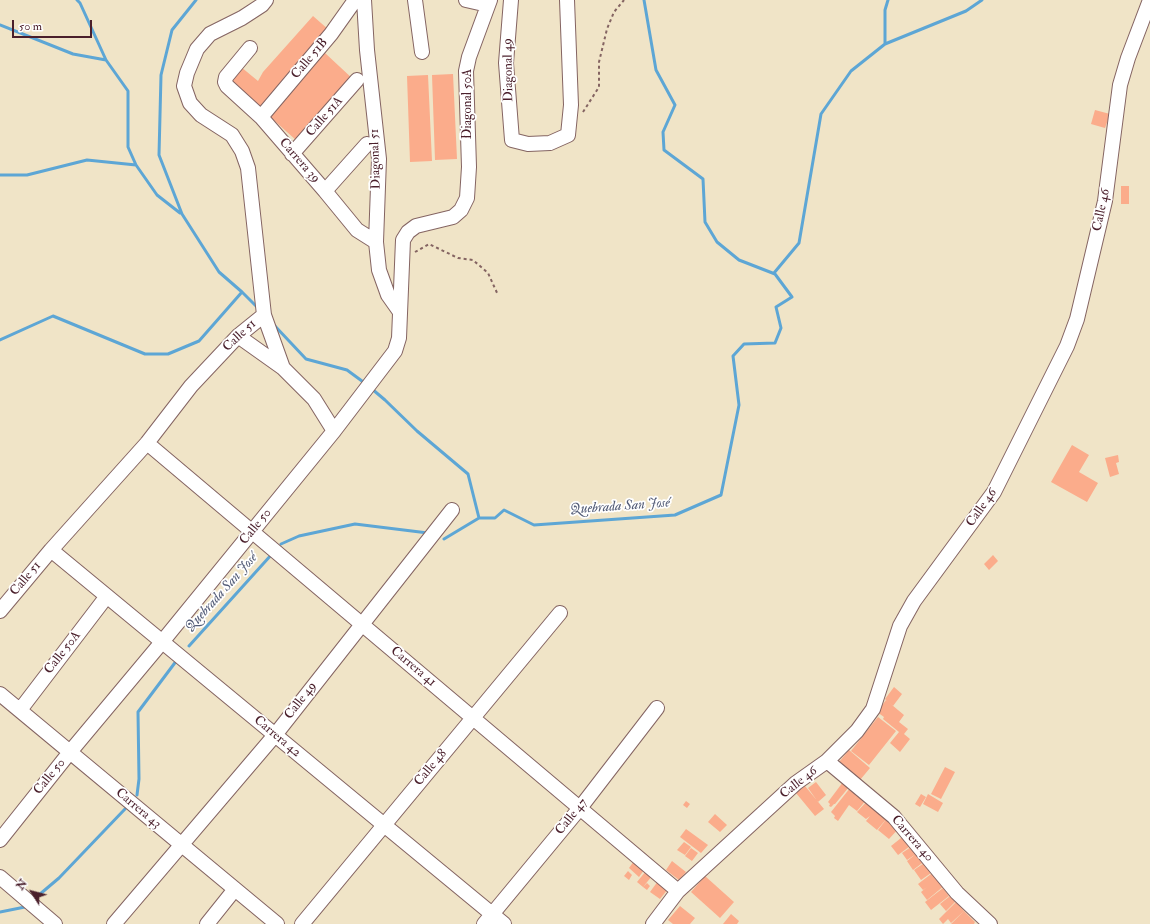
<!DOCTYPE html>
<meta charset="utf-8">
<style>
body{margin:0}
#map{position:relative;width:1150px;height:924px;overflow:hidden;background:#f0e4c7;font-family:"IM FELL Double Pica",serif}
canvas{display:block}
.north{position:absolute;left:12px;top:872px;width:40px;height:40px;-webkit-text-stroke:3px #fff;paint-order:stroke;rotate:306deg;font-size:11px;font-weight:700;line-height:16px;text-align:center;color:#4a1f2b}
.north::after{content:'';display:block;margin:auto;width:14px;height:18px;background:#4a1f2b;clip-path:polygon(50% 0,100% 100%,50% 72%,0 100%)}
.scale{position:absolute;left:12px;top:20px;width:80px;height:18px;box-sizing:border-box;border:2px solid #4a1f2b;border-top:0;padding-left:5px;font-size:12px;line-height:14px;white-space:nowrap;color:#4a1f2b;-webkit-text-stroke:3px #fff;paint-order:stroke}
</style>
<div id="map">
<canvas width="1150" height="924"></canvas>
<div class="north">N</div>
<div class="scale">50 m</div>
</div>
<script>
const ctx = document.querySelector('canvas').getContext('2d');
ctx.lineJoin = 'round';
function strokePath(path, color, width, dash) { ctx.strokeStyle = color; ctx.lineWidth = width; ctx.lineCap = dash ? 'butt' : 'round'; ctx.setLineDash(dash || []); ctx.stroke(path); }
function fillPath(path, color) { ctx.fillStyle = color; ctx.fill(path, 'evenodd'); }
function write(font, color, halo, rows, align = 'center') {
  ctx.font = font + ' "IM FELL Double Pica",serif'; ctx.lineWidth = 3.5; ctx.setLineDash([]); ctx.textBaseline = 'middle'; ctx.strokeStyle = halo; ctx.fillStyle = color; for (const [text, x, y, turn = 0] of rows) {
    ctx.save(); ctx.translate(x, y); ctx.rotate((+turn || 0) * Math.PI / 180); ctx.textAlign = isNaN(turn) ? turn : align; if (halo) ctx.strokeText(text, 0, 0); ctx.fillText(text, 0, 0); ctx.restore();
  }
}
const stream = new Path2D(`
 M77,0L80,3L106,60L128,91V147L136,165L157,195L180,213
 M196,0L172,30L161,75L159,155L182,214L219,272L242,292L258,308
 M0,25L73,54L106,60
 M885,44V10L888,0
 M0,175H27L87,160L136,165
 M774,273L799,243L821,114L851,71L885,44L966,11L982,0
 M274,325L306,359L347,370L366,384
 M0,340L53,316L145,354H168L199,341L242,292
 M372,389L385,400L417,431L468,474L479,518
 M444,539L479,518H495L504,510L534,525L675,515L721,495L739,405L733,356L744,344L775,343L781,328L776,307L792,297L775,274L739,260L717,242L705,222L703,179L664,150L663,132L675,105L656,70L644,0
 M281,544L299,536L355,524L428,533
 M189,646L272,554
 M137,795L139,779L138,712L177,660
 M33,900L59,878L125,809
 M0,912L25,907L27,905`);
const building = new Path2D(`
 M313,16L329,30L261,108L229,80L241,67L258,81L263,72Z
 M325,53L354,80L297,141L268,115Z
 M453,74L457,159L435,160L432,75Z
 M428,75L432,161L410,162L407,76Z
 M1095,110L1110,114L1105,128L1091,124Z
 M1121,186H1129V204H1121Z
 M1072,445L1089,455L1079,472L1098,483L1087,502L1051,482Z
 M1118,455L1119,462L1116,463L1119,474L1110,477L1105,458Z
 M993,555L998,561L989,570L984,564Z
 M894,687L902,694L893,706L885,699Z
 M886,700L904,715L899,722L908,729L904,734L910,739L900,752L890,743L899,732L883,719L884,717L877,712Z
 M878,717L896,731L869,765L851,751Z
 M849,750L870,768L860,780L839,762Z
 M945,767L955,772L941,799L931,794Z
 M816,782L826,795L818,802L808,788Z
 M843,782L849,787L835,804H834L831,807L829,806L830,804L828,802Z
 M805,786L824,809L815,816L796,793Z
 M850,788L858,794L852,802L859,793L867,799L857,811L849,805L838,821L834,818L835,816L831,812Z
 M921,794L926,797L920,807L915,804Z
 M928,794L943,803L938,812L923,804Z
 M686,801L690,804L687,808L683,805Z
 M867,801L888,817L877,830L866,821L870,816L866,819L857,812Z
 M715,814L727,825L720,832L708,822Z
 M888,817L900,827L889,839L878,830Z
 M686,829L708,845L701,853L680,837Z
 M906,834L913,844L898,855L891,846Z
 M684,842L691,847L685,855L677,850Z
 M914,845L925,861L913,870L907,861L916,854L907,860L902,853Z
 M691,848L698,853L692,861L685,856Z
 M634,861L644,870L639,877L629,868Z
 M672,861L686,872L679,880L666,870Z
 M924,863L931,873L921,880L914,870Z
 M628,871L632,875L629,880L624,876Z
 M646,871L652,876L643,887L637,882Z
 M935,871L944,886L927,900L921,892L927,887L923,890L918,884Z
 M705,876L734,902L720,918L691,892Z
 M658,881L668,889L660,899L650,892Z
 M647,883L650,886L647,890L643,887Z
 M943,888L949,896L931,910L925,902Z
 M950,896L955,902L946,911L940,904Z
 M956,902L964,911L951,923L948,919L943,924L939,919Z
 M680,906L695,918L690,924H673L668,920Z
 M964,911L975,922L974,924H951Z
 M731,914L739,921L737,924H723Z`);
const path = new Path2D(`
 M583,112L599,87V62L607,29L614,12L624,0
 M415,252L429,244L458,258L473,260L488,273L498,295`);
const minor = new Path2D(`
 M266,0L262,5L242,18L210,34L197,49L187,73L184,86L190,103L201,115L232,135L242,151L248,168L264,315L283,368
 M364,0L367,50L379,159L376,242L379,270L388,295L400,312
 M415,0L422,52
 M466,0L488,5
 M511,0L506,63L512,140L528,144L550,143L568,135L571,105L567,0
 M250,48L226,77L225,82L227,86L261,117L325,191L357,230L376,242
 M261,117L331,34L353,3L358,0
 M292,154L357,80
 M325,191L367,144
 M238,336L283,368L314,399L334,431
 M147,443L678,891
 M51,550L504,924
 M0,611L51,550L147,443L191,386L238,336L264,315
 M0,694L277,924
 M20,710L107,596
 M827,761L894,817L957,893L990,924
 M0,840L70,752L162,642L334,431L395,351L399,338L403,240L408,232L416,226L453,217L461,210L467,198L469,167L466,71L469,57L490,0
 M0,877L55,924
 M114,924L275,735L452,510
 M207,924L235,889
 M302,924L560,613
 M484,924L580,808L657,708
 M653,924L678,891L796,783L827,761L857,731L873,709L900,626L914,601L994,492L1067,346L1077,319L1105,201L1120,85L1128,58L1150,0`);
const streetNames = [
 ["Calle 51B",310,59,-50],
 ["Diagonal 49",509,70,-91],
 ["Diagonal 50A",468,104,-90],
 ["Calle 51A",325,117,-49],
 ["Diagonal 51",376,159,-92],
 ["Carrera 39",299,161,49],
 ["Calle 46",1102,210,-78],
 ["Calle 51",240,336,-43],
 ["Calle 46",982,508,-55],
 ["Calle 50",256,527,-51],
 ["Calle 51",26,579,-50],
 ["Calle 50A",63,653,-52],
 ["Carrera 41",413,667,40],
 ["Calle 49",301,701,-52],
 ["Carrera 42",277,737,40],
 ["Calle 48",431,768,-50],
 ["Calle 50",50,777,-51],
 ["Calle 46",799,783,-38],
 ["Carrera 43",138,809,40],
 ["Calle 47",572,817,-51],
 ["Carrera 40",912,839,49]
];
const waterNames = [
 ["Quebrada San José",620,507,-4],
 ["Quebrada San José",222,593,-48]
];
strokePath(stream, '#5da6d5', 3);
fillPath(building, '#fbac8b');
strokePath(minor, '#846462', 16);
strokePath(path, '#846462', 2, [3, 3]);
strokePath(minor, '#fff', 14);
write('13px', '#4a1f2b', '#fff', streetNames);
write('italic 14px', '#535c77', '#fff', waterNames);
</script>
